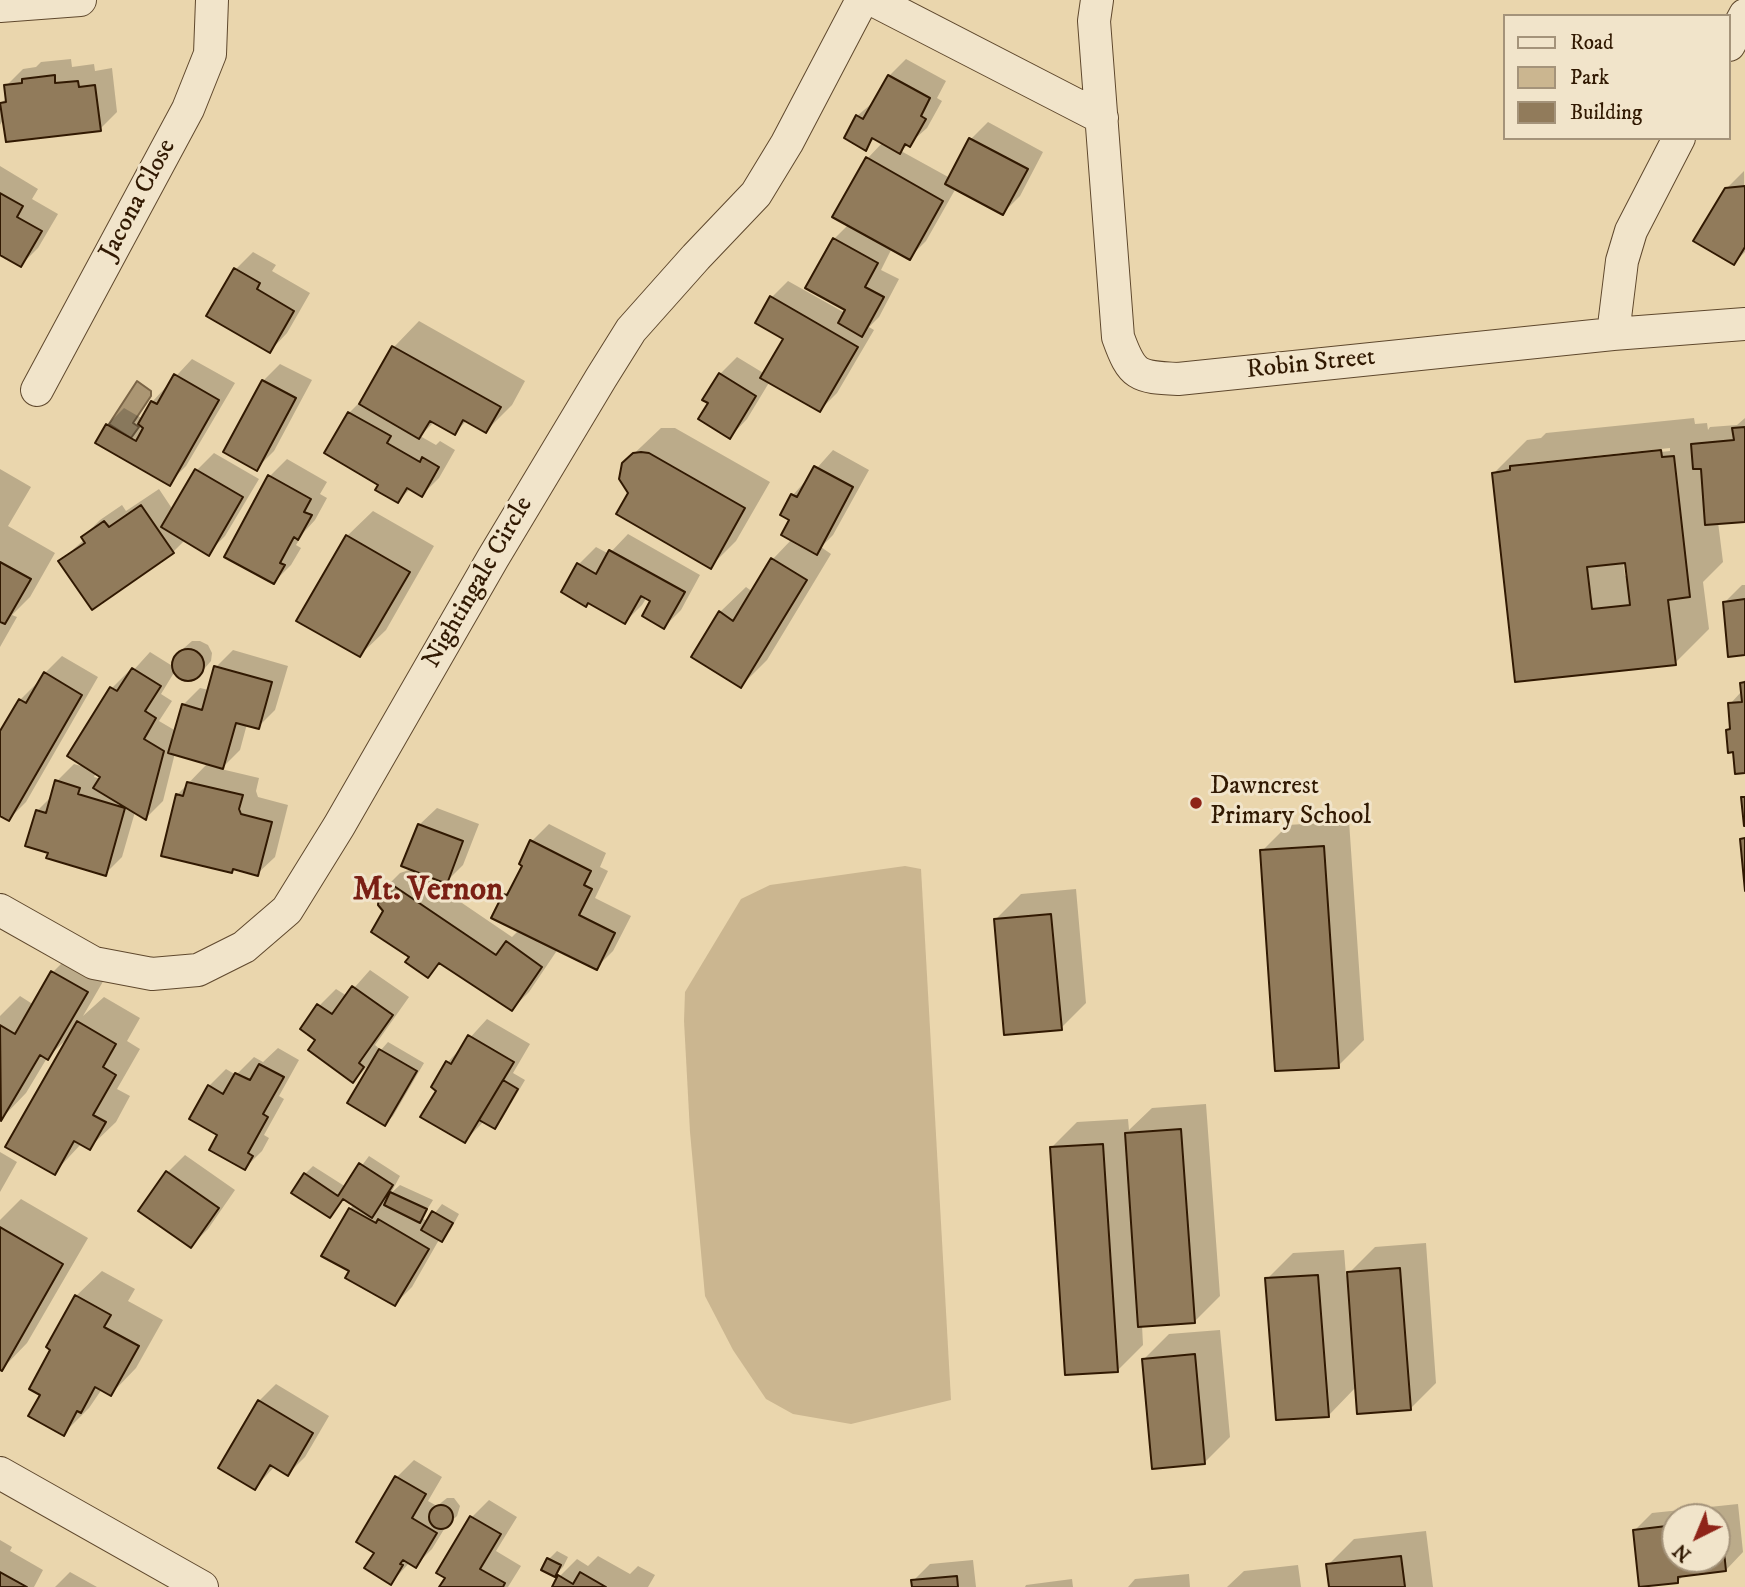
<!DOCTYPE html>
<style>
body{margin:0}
#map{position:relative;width:1745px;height:1587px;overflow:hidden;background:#ead6ad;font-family:"IM FELL DW Pica",serif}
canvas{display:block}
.legend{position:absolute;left:1503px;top:14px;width:228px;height:126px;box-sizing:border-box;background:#f1e4ca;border:2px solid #a4937a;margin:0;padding:9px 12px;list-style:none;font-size:21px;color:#311902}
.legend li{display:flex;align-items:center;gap:14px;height:35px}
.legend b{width:35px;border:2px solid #a4937a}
.north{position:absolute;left:1661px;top:1503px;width:70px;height:70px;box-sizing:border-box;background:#f1e4ca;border:2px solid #a4937a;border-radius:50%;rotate:223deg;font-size:19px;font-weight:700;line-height:28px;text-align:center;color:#311902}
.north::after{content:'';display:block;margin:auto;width:24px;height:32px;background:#8f2418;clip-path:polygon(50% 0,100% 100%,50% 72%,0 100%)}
</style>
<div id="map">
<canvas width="1745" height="1587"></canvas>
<ul class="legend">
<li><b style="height:9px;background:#f1e4ca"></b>Road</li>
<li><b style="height:19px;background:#cbb690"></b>Park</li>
<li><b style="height:19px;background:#917b5b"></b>Building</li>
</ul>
<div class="north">N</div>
</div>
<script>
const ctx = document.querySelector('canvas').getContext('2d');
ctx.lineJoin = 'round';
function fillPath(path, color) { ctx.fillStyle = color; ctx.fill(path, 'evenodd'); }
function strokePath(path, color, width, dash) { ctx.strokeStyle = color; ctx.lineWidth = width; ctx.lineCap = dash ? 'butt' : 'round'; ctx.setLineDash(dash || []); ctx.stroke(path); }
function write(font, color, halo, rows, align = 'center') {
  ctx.font = font + ' "IM FELL DW Pica",serif'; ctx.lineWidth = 6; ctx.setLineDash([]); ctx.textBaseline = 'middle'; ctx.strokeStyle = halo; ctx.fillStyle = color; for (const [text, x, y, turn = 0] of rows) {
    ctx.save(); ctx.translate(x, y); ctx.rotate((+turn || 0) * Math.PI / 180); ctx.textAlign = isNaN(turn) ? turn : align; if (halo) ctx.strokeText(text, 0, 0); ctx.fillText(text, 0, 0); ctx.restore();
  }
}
const green = new Path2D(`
 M905,866L921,869L951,1400L851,1424L793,1414L766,1399L733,1350L705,1296L690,1132L684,1021L685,992L741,899L770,885Z`);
const water = new Path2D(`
 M137,381L151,391V396L133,423L139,427L131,438L109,424Z`);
const shadow = new Path2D(`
 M71,59L72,67L94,64L95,71L112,68L117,112L100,129L4,118L0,125V103L8,98L6,86L23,69L36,67L41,62Z
 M906,59L946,81L937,98L942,101L927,128L901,151L950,178L971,139L988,122L1043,152L1020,196L1003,213L956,188L926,241L909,258L892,248L881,270L899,279L879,317L869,327L874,330L837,393L820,410L770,381L747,419L730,437L710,402L720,374L737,357L765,374L785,338L771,298L788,281L845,313L848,309L834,239L849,224L867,159L883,142L875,138L865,148L857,116L876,100L889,76Z
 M0,166L38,189L32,199L58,214L38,248L21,265L0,253Z
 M1744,171L1745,252L1734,263L1726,189Z
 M253,252L276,265L272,271L310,293L287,333L270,351L208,315L236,269Z
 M419,321L525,381L512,405L486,431L467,420L455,433L435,421L420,436L436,445L440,441L455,450L439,478L422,495L411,488L398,501L380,484L349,413L366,396L394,347Z
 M192,359L235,383L186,466L169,483L107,425L124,408L143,419L152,402Z
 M280,364L312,380L274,451L257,468L263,381Z
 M1694,418L1695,424L1707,423L1708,430L1710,427L1737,425L1745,418V520L1718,522L1723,562L1703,582L1709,629L1675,663L1517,680L1494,473L1527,440L1541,438L1546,433ZM1670,448V451L1528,466V463ZM1627,561L1628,576H1625L1623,562Z
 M661,428H675L770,482L736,541L711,566L630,492L623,464Z
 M833,450L869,470L833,535L821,547L831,554L767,660L741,686L720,612L746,587L753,592L773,559L792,539L793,495Z
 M214,453L259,479L225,536L208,553L185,540L173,552L60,561L85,539L83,537L100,520L122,505L126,511L159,489L173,510L197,470Z
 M287,459L327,482L320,494L327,498L315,520L304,532L296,545L301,548L291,565L274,582L270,476Z
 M0,469L31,487L8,526L55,553L30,597L12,615L17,617L0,647Z
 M373,511L434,546L386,630L360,655L347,536Z
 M628,534L700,575L681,610L664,627L653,600L647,597L642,605L625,622L579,564L596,547L609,554Z
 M1742,585H1745V653L1725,602Z
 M192,641H200L208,645L212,653L211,661L197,677L189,679L181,678L175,671L161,694L172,701L159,721L176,731L183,705L200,688L209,690L216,667L233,650L288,666L275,710L258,727L247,724L240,750L221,769L259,778L256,791L258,797L288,805L275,857L257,874L235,868L231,871L177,795L208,763L175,753L163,801L146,818L135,812L122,857L105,874L50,851L37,811L53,795L57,781L74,764L88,768L112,688L129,671L131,673L150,652L174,667L176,655ZM96,772L102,776L101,779L94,777Z
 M62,656L98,677L26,802L9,819L0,814V735L20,700L37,683L39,684L45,673Z
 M1745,680V771L1728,730L1732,727L1730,704L1742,691V683Z
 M437,808L479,824L463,865L446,882L415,871L512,937L519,930L505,895L514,886L524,865L532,841L549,824L606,853L600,867L608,871L595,898L631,916L613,951L596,968L558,949L529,992L512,1009L441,962L427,976L412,957L386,911L383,890L400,873L412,869L419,825Z
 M1349,821L1364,1040L1338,1066L1262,851L1288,825Z
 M1076,889L1086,1003L1061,1028L995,920L1021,894Z
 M78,947L112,966L83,1016L104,997L140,1018L127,1041L140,1049L117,1089L130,1096L116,1122L90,1147L82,1143L54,1173L69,1037L47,1058L26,1093L1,1119L0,1016L20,996L34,1005L53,972Z
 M370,970L409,997L375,1045L381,1050L388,1042L424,1063L393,1116L385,1124L372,1062L353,1081L317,1040L319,1006L336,989L347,996Z
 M487,1019L530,1044L513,1073L525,1080L502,1119L494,1127L484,1121L465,1141L439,1090L433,1087L448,1062Z
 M278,1048L299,1060L279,1096L284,1099L264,1135L269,1138L262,1151L245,1168L220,1135L209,1086L226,1069L236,1075L254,1057L263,1062Z
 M1206,1104L1220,1296L1194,1322L1142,1325L1143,1345L1118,1370L1051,1148L1077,1122L1128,1119L1129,1130L1152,1108Z
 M0,1152L17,1162L0,1192Z
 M185,1155L235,1190L208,1229L191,1246L168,1172Z
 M369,1156L400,1176L391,1193L400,1185L433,1200L422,1218L428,1222L442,1204L459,1214L450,1231L440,1238L412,1287L395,1304L351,1271L350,1209L354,1204L344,1198L330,1216L305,1174L313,1166L346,1187Z
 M21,1199L88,1238L27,1343L2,1369L0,1368V1220Z
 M1426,1243L1436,1383L1411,1408L1357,1386L1329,1415L1267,1279L1293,1253L1344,1250L1346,1276L1375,1247Z
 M102,1271L135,1289L128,1301L163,1320L136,1368L111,1394L102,1389L89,1408L63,1434L43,1394L53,1349L76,1296Z
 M1220,1330L1230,1437L1205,1462L1143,1360L1169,1334Z
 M276,1384L329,1416L305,1457L288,1474L275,1466L255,1488L259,1401Z
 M414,1460L442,1477L428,1501L437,1506L447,1498H454L460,1506L457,1516L446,1526L432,1549L415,1566L410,1562L391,1583L376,1552L397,1477Z
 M489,1500L517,1517L496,1551L521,1566L508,1587H441L447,1578L439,1572L472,1517Z
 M1738,1504L1743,1552L1726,1570L1685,1574L1678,1581L1635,1530L1652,1513ZM1675,1517H1717V1559H1675Z
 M1426,1531L1433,1587H1331L1328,1565L1354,1539Z
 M0,1540L12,1547L10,1551L43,1570L34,1587H0Z
 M557,1551L568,1557L563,1567L555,1575L549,1559Z
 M598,1556L630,1574L638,1566L655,1575L648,1587H553L560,1576L577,1559L588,1566Z
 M973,1560L976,1587H913V1581L930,1564Z
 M1298,1565L1301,1587H1227L1244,1571Z
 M70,1572L97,1587H55Z
 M1189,1574L1190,1587H1128L1135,1579Z
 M1072,1579L1073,1587H1025L1026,1585Z`);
const building = new Path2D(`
 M55,75V83L78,81L79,87L95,85L101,131L6,142L0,103L6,102L4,85L22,83V79Z
 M888,75L930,98L921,116L926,119L910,147L905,144L900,154L872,138L866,151L844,138L856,115L863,119Z
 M969,138L1028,169L1003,215L945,184Z
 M866,157L943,201L910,260L832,217Z
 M1745,186V247L1734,265L1693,241L1725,188Z
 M0,193L23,206L17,217L42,231L21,267L0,255Z
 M833,238L878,263L865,287L884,297L862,337L838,323L845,310L805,288Z
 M234,268L260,283L257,289L294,311L270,353L206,316Z
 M770,296L858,347L820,412L760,378L783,339L755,323Z
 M392,346L501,407L486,433L463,420L455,435L430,421L419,439L359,404Z
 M719,373L756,396L730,439L698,419L708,403L702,400Z
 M174,374L219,400L170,486L95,443L106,424L136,441L143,428L138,424L151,401L157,404Z
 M262,380L296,398L257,471L223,452Z
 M348,412L391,436L387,443L420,462L422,457L439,467L422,497L407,488L398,503L375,490L378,485L324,453Z
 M1745,427V522L1705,525L1701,469H1693L1691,444L1734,440L1732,428Z
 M1661,450L1662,457L1674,456L1690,597L1668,600L1676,665L1515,682L1492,473L1510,470V466ZM1625,563L1630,605L1592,609L1587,567Z
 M641,452L649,453L745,508L711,569L616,514L628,493L619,479L622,463L633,453Z
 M814,466L853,487L817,555L781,535L789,520L780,515L791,494L797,497Z
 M195,469L243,497L209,556L161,527Z
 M268,475L311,499L304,512L312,515L298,540L294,537L280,563L285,565L274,584L224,557Z
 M141,505L174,553L92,610L58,561L85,543L81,537L104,521L109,527Z
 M346,535L410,572L360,657L296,621Z
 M609,550L685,592L664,629L642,616L650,601L641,596L625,624L588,603L586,607L561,592L577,563L596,574Z
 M771,558L807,580L741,688L691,657L719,611L733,621Z
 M0,562L31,579L5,624L0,622Z
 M1745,599V655L1728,657L1723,602Z
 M172 665a16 16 0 1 1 32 0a16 16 0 1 1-32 0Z
 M214,666L272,682L259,729L236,723L223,769L168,753L182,704L202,710Z
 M132,668L161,686L145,711L156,718L144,739L164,751L146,820L93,788L100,777L67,756L110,687L117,691Z
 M44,672L82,695L9,821L0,816V731L19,699L26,703Z
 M1745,682V773L1735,774L1733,752L1728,753L1726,730L1730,729L1728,703L1742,702L1740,683Z
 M55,780L80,788L78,794L125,808L106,876L46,858L48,853L25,846L36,810L46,813Z
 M187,782L243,795L239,809L241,814L272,822L258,876L233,869L232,873L161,856L176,794L183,796Z
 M1741,797H1745V826H1744Z
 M418,824L463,841L447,884L401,866Z
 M1745,838V891L1740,839Z
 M530,840L591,871L584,885L592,889L579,915L615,933L597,970L491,918L503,894L507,895L522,866L519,864Z
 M1324,846L1339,1068L1275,1071L1260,850Z
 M394,886L496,955L506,941L542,967L512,1011L439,963L428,978L405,962L409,957L371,932L383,911L378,905L379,894L384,888Z
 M1051,914L1062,1030L1004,1035L994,919Z
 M51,971L88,992L48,1060L40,1055L1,1121L0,1025L15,1034Z
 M352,986L393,1015L359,1063L364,1067L353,1083L308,1050L315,1040L300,1029L317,1004L332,1014Z
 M77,1021L116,1044L103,1067L116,1075L93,1115L106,1122L90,1150L74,1141L55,1175L5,1147Z
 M468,1035L514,1062L465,1143L420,1117L436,1091L431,1087L446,1061L451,1064Z
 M379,1049L417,1071L385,1126L347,1103Z
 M259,1064L284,1077L263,1114L268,1117L248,1153L253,1156L245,1170L209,1150L217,1135L189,1119L208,1085L223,1094L235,1073L250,1080Z
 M503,1080L518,1089L495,1129L479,1120Z
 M1181,1129L1195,1323L1138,1327L1125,1133Z
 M1103,1144L1118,1372L1065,1375L1050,1147Z
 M359,1163L393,1185L372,1218L343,1199L330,1218L291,1193L304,1173L338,1196Z
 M166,1171L219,1208L191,1248L138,1211Z
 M390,1192L427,1209L420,1223L384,1205Z
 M349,1208L376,1223L378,1219L429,1249L395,1306L345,1278L349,1271L321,1256Z
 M432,1211L453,1223L442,1242L421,1230Z
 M0,1227L63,1264L2,1371L0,1370Z
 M1400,1268L1411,1410L1357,1414L1347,1272Z
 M1318,1275L1329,1417L1276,1420L1265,1278Z
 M75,1295L111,1315L104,1327L139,1346L111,1396L95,1387L81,1413L77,1411L64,1436L28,1416L40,1395L29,1389L50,1350L46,1347Z
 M1195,1354L1205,1464L1152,1469L1142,1359Z
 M258,1400L313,1433L288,1476L270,1465L255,1490L218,1468Z
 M395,1476L426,1494L412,1518L437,1533L416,1568L403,1560L400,1564L403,1565L391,1585L364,1568L374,1553L356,1542Z
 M429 1517a12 12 0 1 1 24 0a12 12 0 1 1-24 0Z
 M470,1516L501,1534L480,1569L505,1583L503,1587H439L445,1578L436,1573Z
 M1717,1521H1721L1726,1571L1678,1577V1583L1639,1587L1633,1530L1675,1525V1559H1717Z
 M1401,1556L1405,1587H1329L1326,1564Z
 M547,1558L561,1565L555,1577L541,1570Z
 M0,1572L27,1587H0Z
 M580,1572L606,1587H552L558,1575L573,1584Z
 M957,1576L958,1587H912L911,1580Z`);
const street = new Path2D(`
 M873,0L1102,118
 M1097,0L1094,21L1118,337C1132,376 1137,377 1178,379L1613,334L1745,324
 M0,6L80,0
 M1729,45L1745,15
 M1613,334L1622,261L1631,231L1679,138
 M37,390L188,109L210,54L212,0
 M0,910L94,963L152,974L198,970L244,947L287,910L339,826L493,558L601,378L631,330L696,257L756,194L787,143L862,0
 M0,1473L202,1587`);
const markers = [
 [1196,803,7,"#8f2418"]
];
const streetNames = [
 ["Jacona Close",139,200,-62],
 ["Robin Street",1311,365,-6],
 ["Nightingale Circle",479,583,-60]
];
const poiNames = [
 ["Dawncrest",1210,788],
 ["Primary School",1210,818]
];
const districtNames = [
 ["Mt. Vernon",428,892]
];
fillPath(green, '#cbb690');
fillPath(water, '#ab9673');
strokePath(water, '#7a6446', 2);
fillPath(shadow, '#0003');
fillPath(building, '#917b5b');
strokePath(building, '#311902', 2);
strokePath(street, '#5f482d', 34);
strokePath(street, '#f1e4ca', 32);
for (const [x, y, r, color] of markers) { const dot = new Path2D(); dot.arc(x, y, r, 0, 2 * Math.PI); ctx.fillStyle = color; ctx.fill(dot); strokePath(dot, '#f1e4ca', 2.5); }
write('26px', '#311902', '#f1e4ca', streetNames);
write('26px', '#311902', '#f1e4ca', poiNames, 'left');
write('bold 33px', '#7a1f14', '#f1e4ca', districtNames);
</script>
